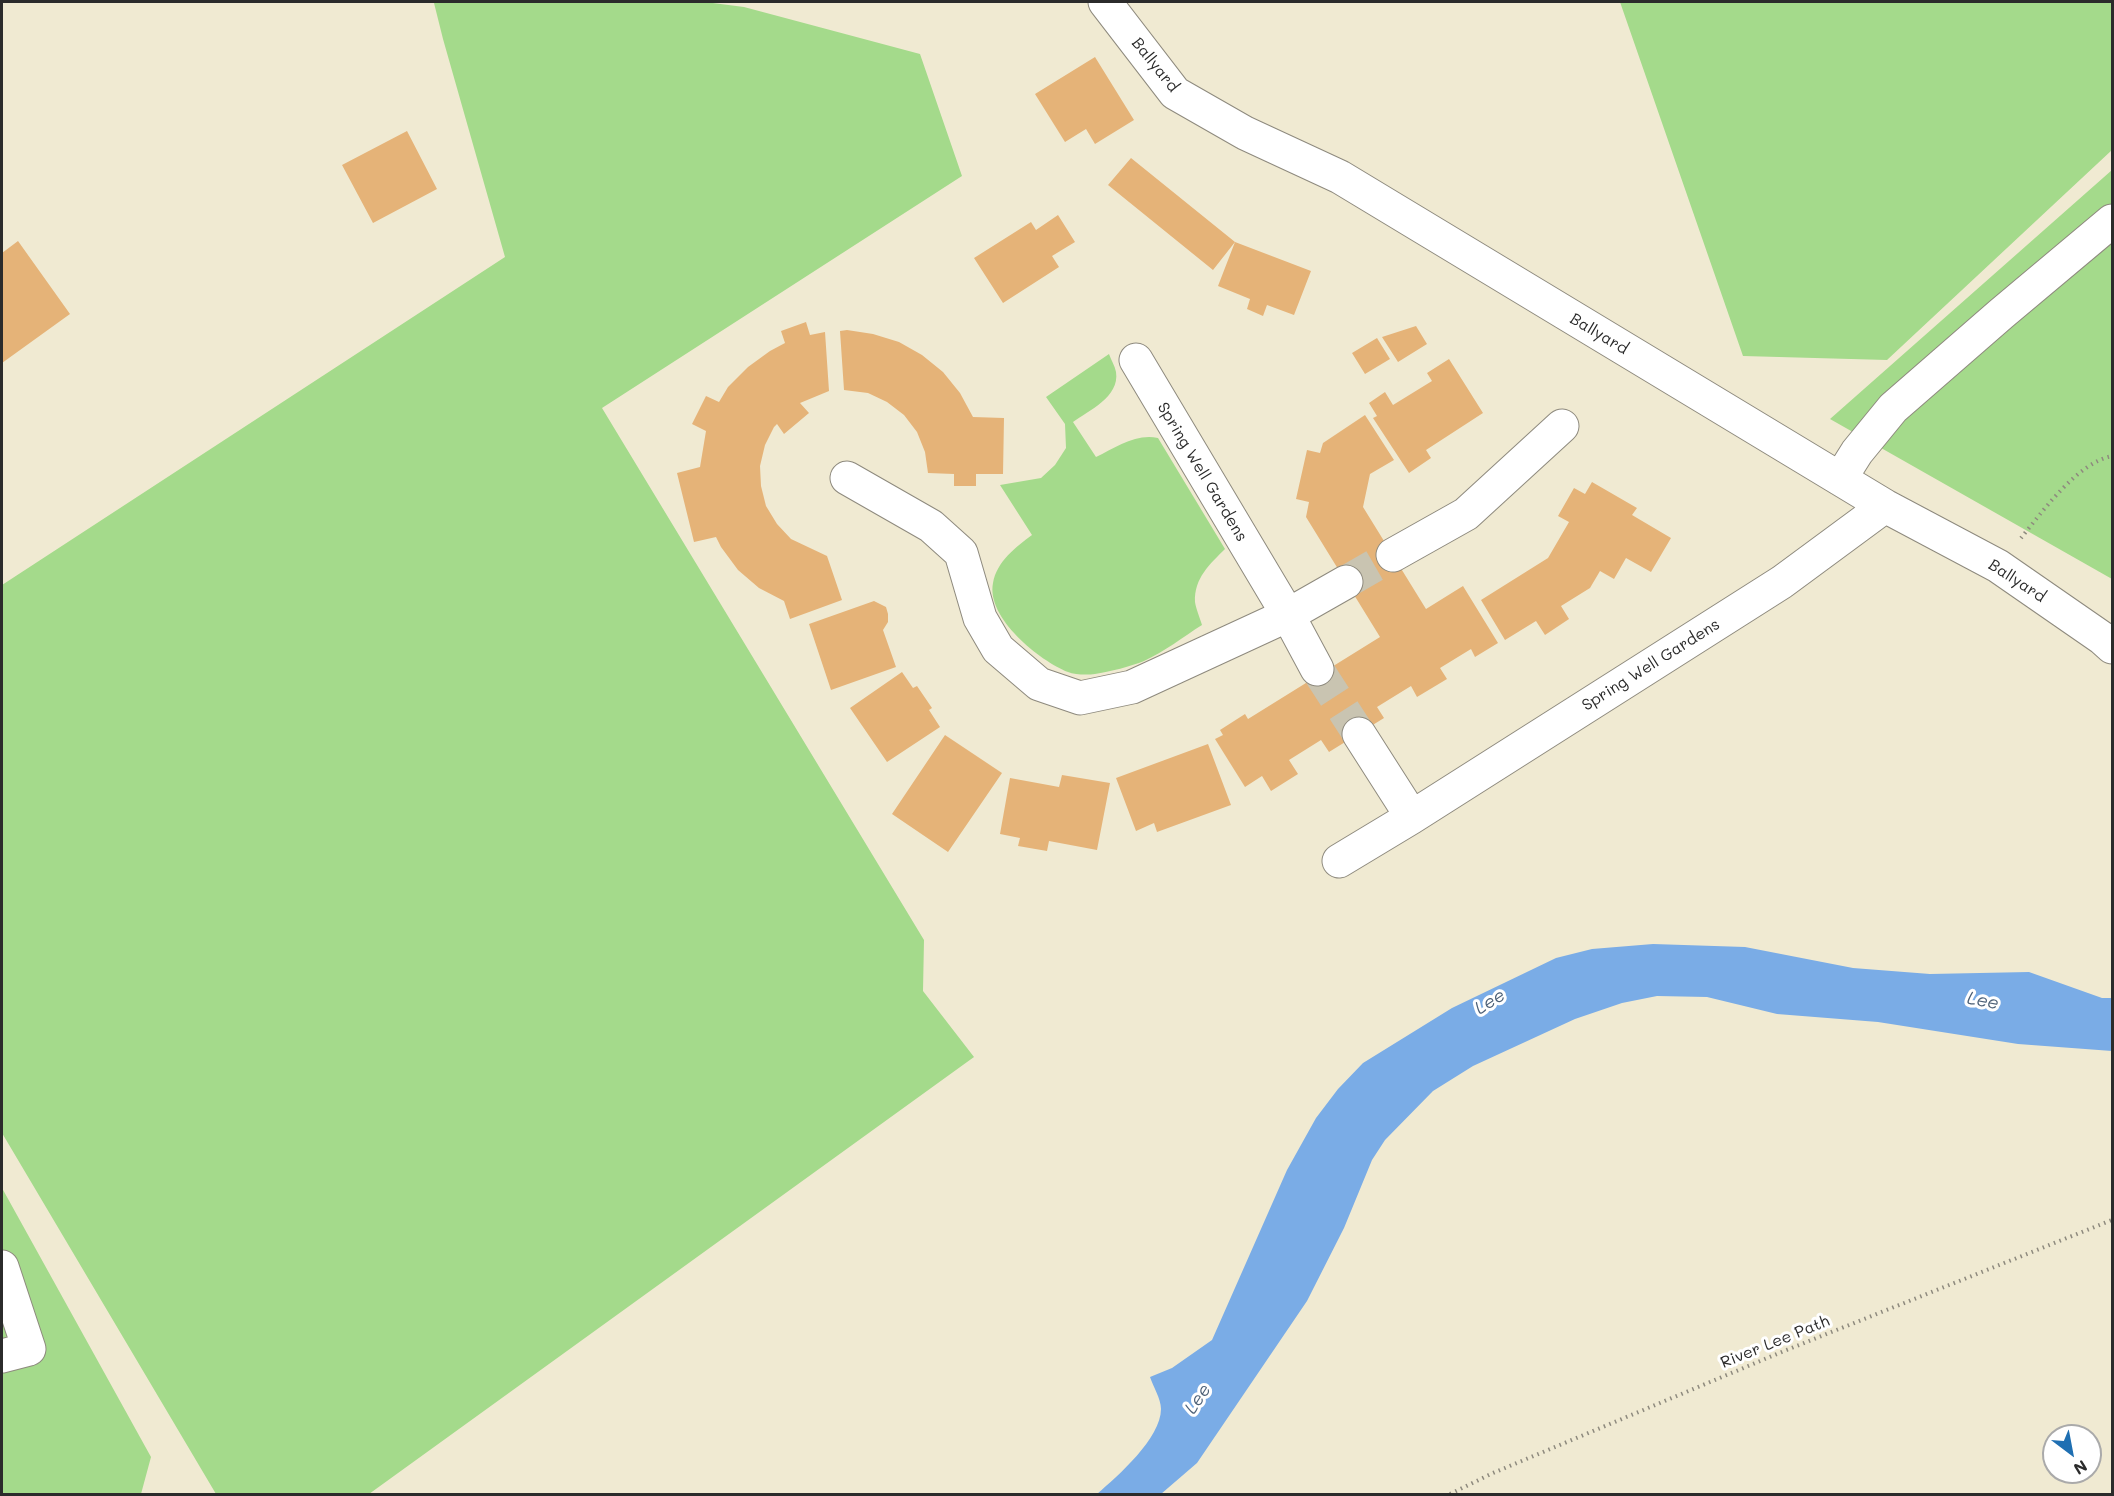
<!DOCTYPE html>
<style>
body{margin:0}
#map{position:relative;width:2114px;height:1496px;overflow:hidden;background:#f0ead2;font-family:Mali,sans-serif}
canvas{display:block}
.frame{position:absolute;inset:0;border:3px solid #2b2b2b;pointer-events:none}
.north{position:absolute;left:2042px;top:1424px;width:60px;height:60px;box-sizing:border-box;background:#fff;border:2px solid #aaa;border-radius:50%;rotate:148deg;font-size:16px;font-weight:700;line-height:24px;text-align:center;color:#2b2b2b}
.north::after{content:'';display:block;margin:auto;width:21px;height:27px;background:#1f6fb2;clip-path:polygon(50% 0,100% 100%,50% 72%,0 100%)}
</style>
<div id="map">
<canvas width="2114" height="1496"></canvas>
<div class="frame"></div>
<div class="north">N</div>
</div>
<script>
const ctx = document.querySelector('canvas').getContext('2d');
ctx.lineJoin = 'round';
function fillPath(path, color) { ctx.fillStyle = color; ctx.fill(path, 'evenodd'); }
function strokePath(path, color, width, dash) { ctx.strokeStyle = color; ctx.lineWidth = width; ctx.lineCap = dash ? 'butt' : 'round'; ctx.setLineDash(dash || []); ctx.stroke(path); }
function write(font, color, halo, rows, align = 'center') {
  ctx.font = font + ' Mali,sans-serif'; ctx.lineWidth = 6; ctx.setLineDash([]); ctx.textBaseline = 'middle'; ctx.strokeStyle = halo; ctx.fillStyle = color; for (const [text, x, y, turn = 0] of rows) {
    ctx.save(); ctx.translate(x, y); ctx.rotate((+turn || 0) * Math.PI / 180); ctx.textAlign = isNaN(turn) ? turn : align; if (halo) ctx.strokeText(text, 0, 0); ctx.fillText(text, 0, 0); ctx.restore();
  }
}
const green = new Path2D(`
 M443,2H705L744,7L920,54L962,176L602,408L924,940L923,991L974,1057L369,1494H216L2,1133V585L505,257L443,39L434,3Z
 M1620,2H2112V150L1887,360L1743,356Z
 M2112,170V579L1830,419Z
 M1109,354C1111,360 1115,366 1116,372C1120,397 1088,411 1073,422L1096,457C1115,448 1136,433 1158,438L1225,549C1210,564 1194,578 1195,602C1196,609 1200,618 1202,625C1183,637 1164,652 1144,661C1132,666 1109,672 1095,674C1088,675 1075,675 1068,672C1040,661 986,618 993,583C997,561 1016,547 1032,535L1000,485L1041,478L1055,465L1066,448L1065,424L1046,397Z
 M2,1188L151,1457L141,1494H2Z`);
const water = new Path2D(`
 M1653,944L1745,947L1853,968L1930,974L2029,972L2102,998H2112V1051L2018,1044L1878,1022L1777,1014L1707,997L1657,996L1622,1003L1575,1019L1473,1066L1433,1091L1385,1140L1372,1160L1344,1228L1307,1301L1197,1463L1161,1494H1097C1118,1476 1161,1438 1161,1409C1161,1399 1153,1386 1150,1377L1172,1368L1212,1340L1287,1170L1316,1118L1338,1089L1363,1063L1452,1008L1556,958L1592,949Z`);
const building = new Path2D(`
 M1095,57L1134,120L1095,144L1086,129L1065,142L1035,94Z
 M407,131L437,189L373,223L342,165Z
 M1131,158L1235,242L1213,270L1108,185Z
 M1058,215L1075,242L1052,256L1059,267L1003,303L974,258L1031,222L1036,230Z
 M18,241L70,314L2,363V253Z
 M1235,242L1311,271L1294,315L1267,305L1263,316L1247,309L1250,299L1218,286Z
 M806,322L810,335L825,332L829,391L800,403L809,413L784,434L777,424L774,427L765,445L760,466L761,486L766,506L777,524L791,539L827,556L842,600L790,619L784,601L759,588L738,570L721,547L716,537L694,542L677,473L700,467L706,431L692,424L706,396L719,402L728,387L748,367L770,351L785,343L781,331Z
 M1416,326L1427,344L1398,362L1382,337Z
 M847,330L873,334L899,342L922,355L943,372L960,393L973,417L1004,418L1003,474H976V486H954V474L928,473L925,452L917,432L904,415L887,402L868,393L844,390L840,331Z
 M1377,338L1390,359L1365,374L1352,353Z
 M1449,359L1483,413L1426,450L1431,458L1409,473L1373,418L1377,416L1369,403L1385,392L1393,405L1432,381L1427,373Z
 M1365,415L1394,460L1370,474L1363,507L1426,609L1463,586L1498,643L1475,657L1471,649L1440,668L1447,679L1417,697L1411,686L1377,707L1384,718L1329,752L1321,740L1289,760L1298,774L1271,791L1262,776L1245,787L1215,739L1223,735L1220,730L1245,714L1248,719L1380,637L1306,517L1309,502L1296,499L1307,450L1320,453L1323,443Z
 M1592,482L1637,508L1632,515L1671,538L1651,572L1626,558L1614,579L1600,571L1590,588L1561,606L1569,619L1545,635L1536,621L1505,640L1481,600L1548,558L1569,522L1558,516L1574,488L1585,494Z
 M874,601L886,607L888,614V622L883,630L896,667L831,690L809,624Z
 M902,672L913,688L917,686L932,708L929,710L940,727L887,762L850,708Z
 M945,735L1002,773L948,852L892,814Z
 M1208,744L1231,805L1157,832L1154,823L1136,831L1116,778Z
 M1062,775L1110,783L1097,850L1049,841L1047,851L1018,846L1020,838L1000,834L1010,778L1059,787Z`);
const minorTunnel = new Path2D(`
 M1346,582L1393,555
 M1317,669L1359,734`);
const path = new Path2D(`
 M2021,538C2043,511 2077,463 2112,456
 M1450,1494L1493,1473L1784,1351L2112,1220`);
const minor = new Path2D(`
 M1105,2L1175,93L1245,133L1340,177L1885,506L1998,566L2102,638L2112,647
 M1136,360L1288,615L1317,669
 M847,478L931,526L961,553L980,618L998,649L1039,684L1080,698L1132,687L1288,615L1346,582
 M1840,479L1857,452L1893,408L2001,314L2112,221
 M1393,555L1466,514L1562,426
 M1359,734L1412,817L1782,582L1885,506
 M1339,861L1412,817
 M2,1267L29,1349L2,1356`);
const streetNames = [
 ["Ballyard",1155,65,51],
 ["Ballyard",1599,334,31],
 ["Spring Well Gardens",1202,472,59],
 ["Ballyard",2017,581,33],
 ["Spring Well Gardens",1651,665,-32],
 ["River Lee Path",1775,1342,-22]
];
const waterNames = [
 ["Lee",1983,1001,11],
 ["Lee",1490,1002,-32],
 ["Lee",1198,1399,-56]
];
fillPath(green, '#a4da8b');
fillPath(water, '#7aace6');
fillPath(building, '#e5b378');
strokePath(minorTunnel, '#c9c4b1', 33, [33, 16]);
strokePath(minor, '#8e8a7e', 35);
strokePath(path, '#8e8a7e', 4, [1.5, 4.5]);
strokePath(minor, '#fff', 33);
write('16px', '#2b2b2b', '#fff', streetNames);
write('italic 18px', '#4b5f76', '#fff', waterNames);
</script>
